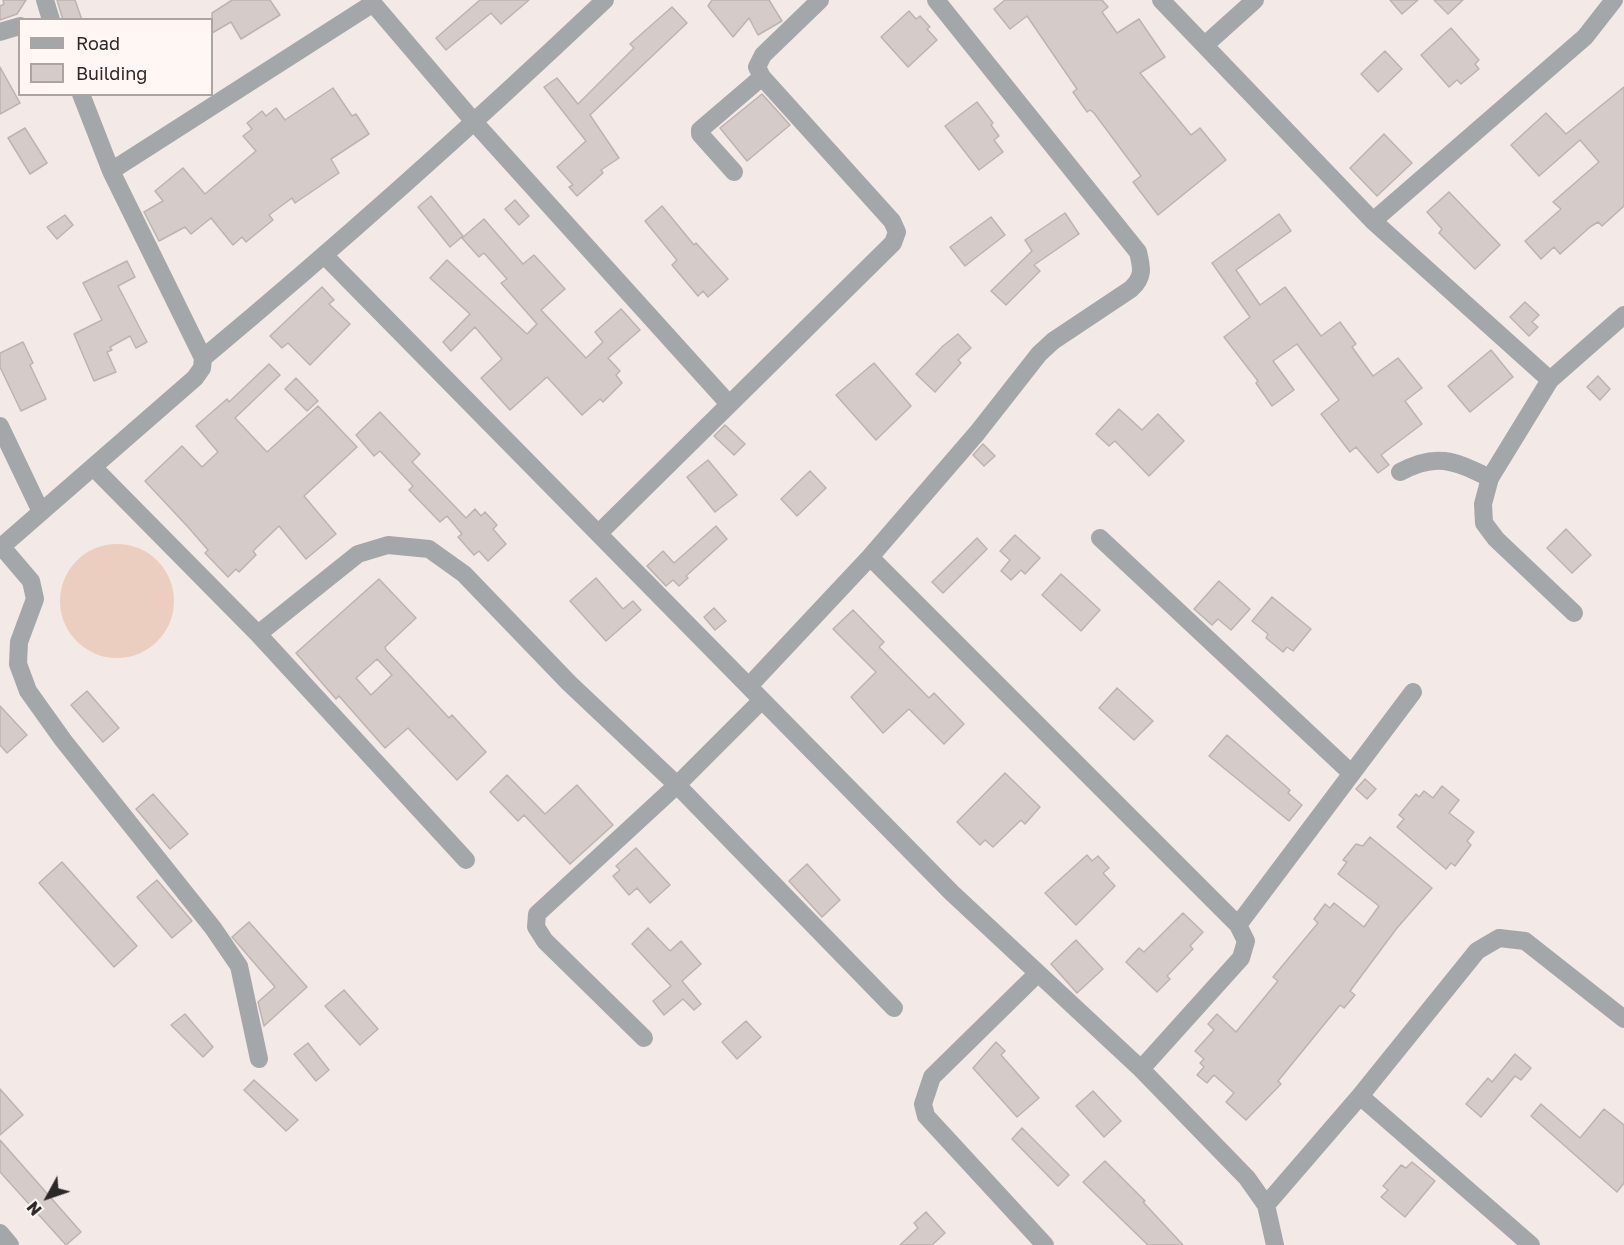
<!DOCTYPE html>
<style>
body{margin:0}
#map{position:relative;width:1624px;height:1245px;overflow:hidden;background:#f3e9e6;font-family:"Golos Text",sans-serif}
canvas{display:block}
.legend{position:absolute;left:18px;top:18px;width:195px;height:78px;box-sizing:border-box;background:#fff7f4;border:2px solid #aba4a2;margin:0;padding:8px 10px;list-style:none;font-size:18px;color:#2c2827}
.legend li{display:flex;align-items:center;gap:12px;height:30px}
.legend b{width:30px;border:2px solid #aba4a2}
.north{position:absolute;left:18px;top:1167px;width:60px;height:60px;-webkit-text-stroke:4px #fff7f4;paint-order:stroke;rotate:230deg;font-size:16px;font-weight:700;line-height:24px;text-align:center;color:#2c2827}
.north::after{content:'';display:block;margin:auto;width:21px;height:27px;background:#2c2827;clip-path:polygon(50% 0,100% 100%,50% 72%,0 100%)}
</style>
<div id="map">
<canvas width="1624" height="1245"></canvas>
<ul class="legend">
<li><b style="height:8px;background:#a3a7a9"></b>Road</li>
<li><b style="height:16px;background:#d5cbc8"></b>Building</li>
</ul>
<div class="north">N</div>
</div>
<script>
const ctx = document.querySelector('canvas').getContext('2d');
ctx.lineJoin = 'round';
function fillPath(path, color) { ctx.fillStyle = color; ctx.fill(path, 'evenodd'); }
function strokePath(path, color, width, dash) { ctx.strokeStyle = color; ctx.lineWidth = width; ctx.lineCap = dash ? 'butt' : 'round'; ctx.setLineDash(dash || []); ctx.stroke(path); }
const green = new Path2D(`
 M60 601a57 57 0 1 1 114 0a57 57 0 1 1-114 0Z`);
const building = new Path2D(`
 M3,0H26L17,14L0,20V6L4,4Z
 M57,0H75L82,20H63Z
 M232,0H270L280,15L241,39L231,22L212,33V13Z
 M529,0L501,24L491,13L446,50L436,38L480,0Z
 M712,0H769L782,21L758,35L749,18L733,37L708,6Z
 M1005,0H1102L1108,7L1102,12L1117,33L1139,19L1165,57L1140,73L1191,135L1200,128L1226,160L1158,215L1133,182L1141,176L1094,113L1090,110L1087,112L1073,92L1077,89L1027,16L1010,29L994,9Z
 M1390,0H1418L1402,14Z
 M1434,0H1463L1448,14Z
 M672,7L687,23L590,115L619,158L601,170L603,173L577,196L569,187L573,185L557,167L586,141L544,87L557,78L578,104L634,48L630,44Z
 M909,11L916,19L920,16L930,27L927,29L937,40L908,67L881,37Z
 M1451,28L1479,60L1475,64L1479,69L1461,84L1457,80L1449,87L1421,55Z
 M1385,51L1402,69L1378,92L1361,74Z
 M0,67L20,103L0,114Z
 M1624,87V206L1602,226L1598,222L1590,227L1560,254L1554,247L1541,259L1525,241L1561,209L1553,202L1599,162L1580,140L1539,176L1511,145L1546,113L1566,134Z
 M333,88L352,116L356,114L369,134L331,159L339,173L295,203L292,198L269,215L273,220L246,242L242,237L233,245L211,218L191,234L185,227L159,241L144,212L163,201L155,191L183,168L205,194L256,151L243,136L252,129L247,123L262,111L266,116L276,108L285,120Z
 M762,94L790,125L747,161L720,128Z
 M977,102L993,123L991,125L999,136L994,140L1003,152L979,170L945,126Z
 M25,128L47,163L30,174L8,138Z
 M1384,134L1412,163L1377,196L1350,168Z
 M1449,192L1500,245L1475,269L1439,233L1442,229L1427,212Z
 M431,196L463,236L450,247L418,207Z
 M515,200L529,216L519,225L505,209Z
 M662,206L694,245L696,243L728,279L708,297L703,291L698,296L672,265L677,260L645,221Z
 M1065,213L1079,234L1034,265L1040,271L1006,305L991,291L1032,251L1025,240Z
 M1279,214L1291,231L1236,270L1260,305L1285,287L1321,336L1340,322L1356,344L1352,347L1373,376L1398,358L1422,388L1405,401L1422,424L1381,455L1389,465L1378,473L1356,447L1350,452L1321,414L1339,400L1297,344L1273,361L1294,390L1272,406L1256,383L1258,381L1224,337L1250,317L1212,263Z
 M65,215L73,225L57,239L47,227Z
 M991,217L1005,235L965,266L950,247Z
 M484,219L523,264L534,255L565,289L541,310L586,358L603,342L595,332L621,309L640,330L608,358L620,371L616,375L622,383L603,402L600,399L582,415L547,377L510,410L481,378L502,359L475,327L451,351L443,342L470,314L430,278L447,260L527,334L537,324L501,283L507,279L484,253L479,257L462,238Z
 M127,261L135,277L118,286L147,342L136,348L130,336L110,347L112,350L107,352L116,372L94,381L74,334L102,320L83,283Z
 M322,287L334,300L329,304L350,324L310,365L288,343L282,348L270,336Z
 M1525,302L1539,315L1532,322L1538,327L1529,336L1510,317Z
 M958,334L971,348L958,360L961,363L935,392L916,374L943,346Z
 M23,342L33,363L30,365L46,399L21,411L0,367V353Z
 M1491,350L1513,377L1470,412L1448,386Z
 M874,363L911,406L876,440L836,395Z
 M269,364L280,375L235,418L267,452L318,406L357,447L304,496L336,534L306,559L279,526L253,551L256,555L239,572L236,569L228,577L205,553L208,550L188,527L145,481L182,446L202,467L218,452L196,426L227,399L229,402Z
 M1598,376L1610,389L1600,400L1587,387Z
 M296,378L318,401L307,411L285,389Z
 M1119,409L1142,430L1158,414L1184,441L1149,476L1115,441L1109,446L1096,434Z
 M380,412L420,454L412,462L466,518L475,509L481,516L485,512L497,525L493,529L506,544L488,561L479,551L474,555L458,537L462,534L447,516L440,522L409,490L413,486L380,451L374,456L356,435Z
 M725,425L745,444L734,455L714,436Z
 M983,444L995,456L984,466L973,455Z
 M708,460L737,495L715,512L687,477Z
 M810,471L826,488L797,516L781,499Z
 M716,526L727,539L686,576L688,578L679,586L673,580L666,586L647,566L663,551L674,563Z
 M1566,529L1591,555L1572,573L1547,548Z
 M1015,535L1040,558L1025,574L1021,570L1011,580L1001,571L1010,560L1000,551Z
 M977,538L987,549L943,593L932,582Z
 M1061,574L1100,610L1081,631L1042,595Z
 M596,578L623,609L633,601L641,610L606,641L570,601Z
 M379,579L416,618L385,647L386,650L449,718L452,715L486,752L457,780L408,728L385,748L339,696L336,699L296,653ZM377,659L392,675L371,695L356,678Z
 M1219,581L1250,609L1231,630L1218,619L1212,625L1194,609Z
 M1272,597L1311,629L1293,651L1287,647L1283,652L1266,638L1268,634L1252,621Z
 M714,608L726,621L715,630L704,617Z
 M853,610L884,642L879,647L929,698L934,693L964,724L944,744L909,709L883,733L851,697L876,672L833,629Z
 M1117,688L1153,721L1134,740L1099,708Z
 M87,691L119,728L103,742L71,705Z
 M0,706L27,735L7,753L0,745Z
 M1227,735L1290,790L1288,793L1302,805L1289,821L1209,756Z
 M1005,773L1040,807L1025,824L1021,820L993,847L985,840L980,845L957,822Z
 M507,775L545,814L577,785L613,825L570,864L524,815L518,821L490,792Z
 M1365,779L1376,789L1367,799L1356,789Z
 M1442,786L1459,800L1449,813L1474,832L1467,841L1471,845L1455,866L1451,863L1446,869L1397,827L1404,819L1399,815L1416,794L1419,797L1424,791L1433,798Z
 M153,794L188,834L170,849L136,809Z
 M1370,837L1432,888L1397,928L1350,991L1355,995L1344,1008L1340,1005L1278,1081L1281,1084L1246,1120L1226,1102L1234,1093L1214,1075L1207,1083L1197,1075L1204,1067L1200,1063L1204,1059L1195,1051L1214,1030L1208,1024L1217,1014L1236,1032L1278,981L1273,977L1318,923L1314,919L1325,904L1330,908L1334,903L1364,927L1379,906L1338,874L1347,862L1343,860L1356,844L1363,846Z
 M636,848L670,885L650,903L637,888L629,895L613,876L620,870L616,866Z
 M1087,855L1092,861L1098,856L1109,868L1103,873L1115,886L1076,925L1045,893Z
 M62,862L137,946L114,967L39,883Z
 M807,864L840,900L822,917L789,881Z
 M157,880L192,921L172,938L137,897Z
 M1183,913L1203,932L1190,946L1193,949L1167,976L1170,979L1157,992L1126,962L1139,948L1144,952Z
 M249,922L307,987L264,1026L258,1002L275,987L232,937Z
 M648,928L670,951L681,941L701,964L682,981L701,1004L694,1010L683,999L664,1015L653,1001L671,986L632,944Z
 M1076,940L1103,969L1077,993L1051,964Z
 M344,990L378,1029L360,1045L325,1006Z
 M185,1014L213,1047L203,1057L171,1025Z
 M746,1021L761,1037L737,1059L722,1042Z
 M996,1042L1005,1051L1001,1055L1039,1098L1017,1117L973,1068Z
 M308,1043L329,1070L316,1081L294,1054Z
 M1515,1054L1531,1068L1521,1080L1515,1076L1481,1117L1466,1104L1488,1078L1492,1082Z
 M254,1080L298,1120L286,1131L244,1090Z
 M0,1089L23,1115L0,1135Z
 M1093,1091L1121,1121L1104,1137L1076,1106Z
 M1541,1104L1580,1138L1604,1109L1624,1125V1183L1617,1192L1531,1116Z
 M1022,1128L1069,1175L1058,1186L1012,1139Z
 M0,1140L81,1232L66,1245L0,1172Z
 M1105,1161L1145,1201L1143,1202L1183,1245H1148L1083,1182Z
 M1412,1162L1435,1181L1405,1217L1381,1197L1388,1190L1383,1186L1401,1165L1406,1168Z
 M926,1212L945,1233L932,1245H900L918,1228L914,1223Z`);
const minor = new Path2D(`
 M45,0L51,20
 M370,0L475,123L729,404
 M1161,0L1373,221L1550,380
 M0,32L20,26
 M1205,45L1255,0
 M111,171L372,4
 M734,172L700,134V130L762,77
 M1373,221L1585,37L1614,0
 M325,256L952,893L1141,1069L1247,1178L1266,1205L1275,1245
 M203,358C341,243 474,124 605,0
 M0,426L41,512
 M93,467L258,634L466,860
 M1400,472C1437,452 1454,461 1490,478
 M599,533L893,243L897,232L892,221L762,77L757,67L763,55L820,0
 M1100,538L1351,773
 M2,547L31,581L35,599L19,642L18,664L28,691L63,740L213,928L239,966L259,1059
 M0,548L195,378L202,368L203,358L111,171L81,94
 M870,557L1238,925L1246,941L1241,958L1141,1069
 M1574,613L1496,539L1484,523L1483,504L1490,478L1550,380L1624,315
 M258,634L358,554L388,545L429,549L464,574L569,683L677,785L894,1008
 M749,686L870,557L977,433L1039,354L1053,341L1131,289C1144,277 1142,268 1138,252L936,0
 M1238,925L1413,692
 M1038,973L932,1077L923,1104L926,1116L1045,1245
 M644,1038L545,941L536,927L537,914L677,785L762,700
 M1360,1096L1531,1245
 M1266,1205L1360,1096L1477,951L1499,938L1525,941L1624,1019
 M0,1233L10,1245`);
fillPath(green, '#eccec1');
fillPath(building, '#d5cbc8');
strokePath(building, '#bdb4b1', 1.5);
strokePath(minor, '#a3a7a9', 18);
</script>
